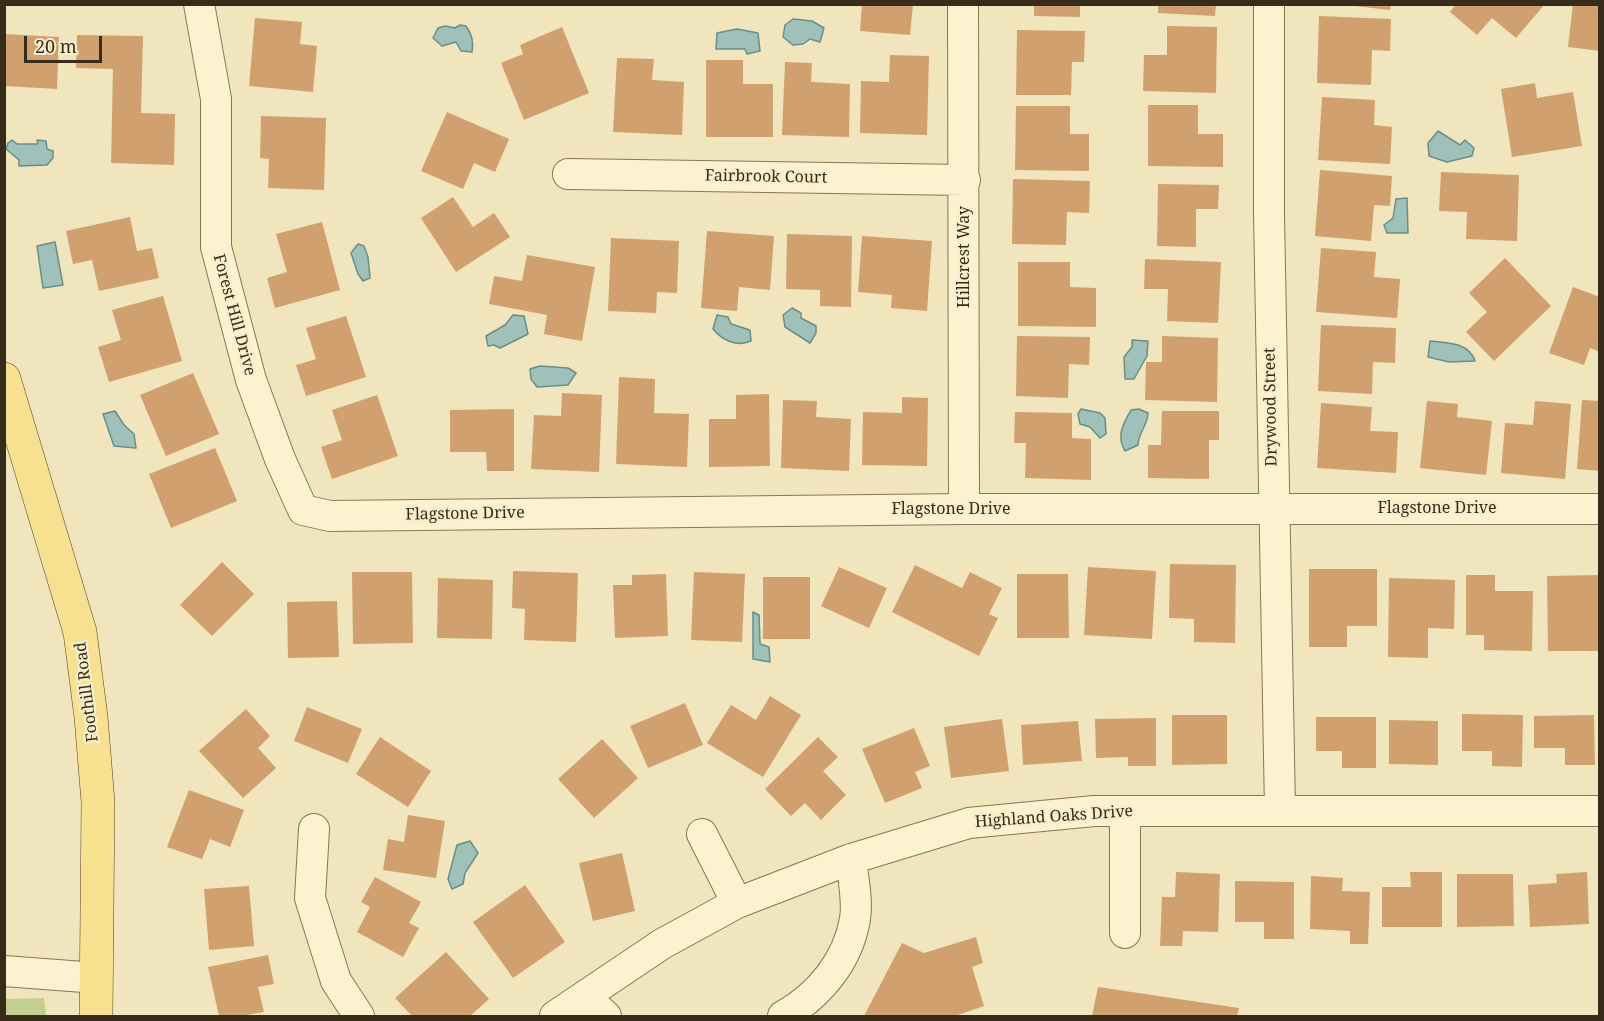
<!DOCTYPE html>
<style>
body{margin:0}
#map{position:relative;width:1604px;height:1021px;overflow:hidden;background:#f0e5bc;font-family:"Noto Serif",serif}
canvas{display:block}
.frame{position:absolute;inset:0;border:6px solid #372b1a;pointer-events:none}
.scale{position:absolute;left:24px;top:36px;width:78px;height:27px;box-sizing:border-box;border:3px solid #372b1a;border-top:0;padding-left:8px;font-size:18px;line-height:21px;white-space:nowrap;color:#372b1a;-webkit-text-stroke:4px #f7eecc;paint-order:stroke}
</style>
<div id="map">
<canvas width="1604" height="1021"></canvas>
<div class="frame"></div>
<div class="scale">20 m</div>
</div>
<script>
const ctx = document.querySelector('canvas').getContext('2d');
ctx.lineJoin = 'round';
function fillPath(path, color) { ctx.fillStyle = color; ctx.fill(path, 'evenodd'); }
function strokePath(path, color, width, dash) { ctx.strokeStyle = color; ctx.lineWidth = width; ctx.lineCap = dash ? 'butt' : 'round'; ctx.setLineDash(dash || []); ctx.stroke(path); }
function write(font, color, halo, rows, align = 'center') {
  ctx.font = font + ' "Noto Serif",serif'; ctx.lineWidth = 4.5; ctx.setLineDash([]); ctx.textBaseline = 'middle'; ctx.strokeStyle = halo; ctx.fillStyle = color; for (const [text, x, y, turn = 0] of rows) {
    ctx.save(); ctx.translate(x, y); ctx.rotate((+turn || 0) * Math.PI / 180); ctx.textAlign = isNaN(turn) ? turn : align; if (halo) ctx.strokeText(text, 0, 0); ctx.fillText(text, 0, 0); ctx.restore();
  }
}
const green = new Path2D(`
 M44,998L46,1016H5V999Z`);
const water = new Path2D(`
 M793,19L812,21L824,28L820,42L810,39L803,44L793,45L783,37L785,25Z
 M460,25L466,26C472,34 474,42 472,52L461,51L456,42L442,46L433,38L438,28L445,26L455,28Z
 M737,29L758,33L760,51L747,54L745,49H716L717,33Z
 M1438,131L1460,145L1465,140L1474,148L1472,156L1447,162L1429,156L1428,143Z
 M12,140L17,144H38L37,140L46,141L47,149L53,151V158L47,165L19,166V160L6,149L8,143Z
 M1407,198L1408,233H1387L1384,225L1393,218L1396,199Z
 M55,242L63,285L43,288L37,246Z
 M358,244L364,246L368,257L370,278L363,281L358,274L351,253Z
 M792,308L801,313V318L816,326V333L810,343L785,327L783,315Z
 M513,315L524,316L528,334L500,348L494,345L488,346L486,336L505,325Z
 M717,315L728,317L731,324L750,330L751,341C737,347 723,341 713,329Z
 M1132,340L1148,341L1147,356L1134,379H1125L1124,357L1132,347Z
 M1430,341C1446,343 1469,342 1475,361L1449,362L1428,357Z
 M540,366L568,368L576,373L568,385L537,387L531,379L530,369Z
 M1081,409L1100,413L1105,418L1106,434L1100,438L1090,427L1080,424L1078,414Z
 M1139,409L1148,413C1148,425 1138,433 1138,445L1125,451C1116,436 1123,424 1131,410Z
 M115,411L124,425L134,434L136,448L114,446L103,414Z
 M753,612L759,615L760,644L769,647L770,662L753,659Z
 M470,841L478,853L465,873L463,884L452,889L448,879L457,845Z`);
const building = new Path2D(`
 M862,4H913L910,35L860,31Z
 M1034,4H1080V17L1034,16Z
 M1158,4H1216L1215,16L1158,13Z
 M1456,4H1545L1516,38L1492,18L1477,35L1450,12Z
 M1573,4H1600V51L1568,47Z
 M1346,5H1391L1390,10Z
 M1319,16L1391,19L1390,51L1372,50L1371,85L1317,83Z
 M255,18L302,22L300,44L317,46L313,92L249,86Z
 M1167,26L1217,27L1216,93L1143,91L1144,55H1167Z
 M562,27L589,93L524,120L501,63L523,54L520,45Z
 M1017,30L1085,31L1084,62H1072L1071,95H1016Z
 M4,34L59,37L57,89L4,86Z
 M77,35L143,36L141,113L175,114L174,165L111,163L113,69L76,68Z
 M890,55L929,56L927,135L860,133L861,81L889,82Z
 M617,58L654,59L652,80L684,82L682,135L613,132Z
 M706,60H743V84H773V137H706Z
 M785,62L812,63L811,82L850,84L849,137L782,135Z
 M1535,83L1537,98L1573,92L1582,146L1512,157L1501,89Z
 M1322,97L1375,100L1374,125L1392,127L1390,164L1318,160Z
 M1148,105H1198V134H1223V167L1148,166Z
 M1016,106H1070V134H1089V171L1015,170Z
 M447,112L509,139L495,172L474,163L463,189L421,171Z
 M261,116L326,118L324,190L268,188L269,159L260,158Z
 M1320,170L1392,176L1390,206L1374,205L1371,241L1315,236Z
 M1441,172L1519,175L1517,241L1466,239L1467,212L1439,211Z
 M1013,179L1090,181L1089,213L1067,212L1066,245L1012,244Z
 M1158,184L1219,185L1218,209H1196V247L1157,246Z
 M453,197L473,227L494,213L510,237L456,272L421,218Z
 M130,217L137,251L152,248L159,278L99,291L92,260L73,264L66,231Z
 M322,222L340,290L275,308L267,278L287,272L276,234Z
 M707,231L774,236L770,290L739,287L737,311L701,308Z
 M787,234L852,236L851,307L820,306V290L786,289Z
 M862,236L932,241L927,311L891,308L892,295L858,292Z
 M611,238L679,241L677,293L657,292L656,313L608,311Z
 M1321,248L1376,252L1374,277L1400,279L1397,318L1316,312Z
 M527,255L595,267L582,341L544,334L547,315L489,304L494,276L522,281Z
 M1505,258L1551,306L1494,361L1466,332L1487,312L1469,293Z
 M1145,259L1221,262L1218,323L1167,321L1168,289H1144Z
 M1018,262H1070V287L1096,288V327L1018,326Z
 M1573,287L1600,297V352L1590,348L1584,365L1549,353Z
 M163,296L182,361L109,382L98,347L121,340L112,310Z
 M346,316L366,377L306,396L296,365L316,359L306,328Z
 M1321,325L1396,328L1395,363L1373,362L1372,394L1318,391Z
 M1017,336L1090,337L1089,365L1069,364L1068,398L1016,396Z
 M1162,336L1218,338L1217,402L1145,400L1146,362H1162Z
 M193,373L219,434L166,456L140,395Z
 M619,377L655,379L654,413L689,414L687,467L616,464Z
 M562,393L602,395L599,472L531,469L534,415L561,416Z
 M769,394L770,466L709,467V419H736V395Z
 M377,395L398,456L332,479L321,447L342,440L332,410Z
 M902,397L928,398L927,466L862,465L863,412L902,413Z
 M783,400L817,401L816,417L851,419L849,471L781,468Z
 M1582,400L1600,401V471L1577,469Z
 M1427,401L1458,404L1457,417L1492,421L1486,475L1420,468Z
 M1535,401L1571,404L1565,479L1501,473L1505,423L1533,425Z
 M1321,403L1372,407L1370,431L1398,432L1396,473L1317,468Z
 M514,409V471H487L486,452H450V410Z
 M1162,411H1219V440H1209V479L1148,478V445H1161Z
 M1015,412L1072,413V438L1091,439V480L1025,478L1026,443H1014Z
 M215,448L237,501L171,528L149,474Z
 M222,562L254,594L212,636L180,605Z
 M1170,564L1236,565L1235,643L1194,642V619L1169,618Z
 M915,565L962,588L970,572L1002,588L989,614L998,618L979,656L892,612Z
 M839,567L887,588L869,628L821,606Z
 M1088,567L1156,571L1152,639L1084,635Z
 M1309,569H1377V626H1347V647H1309Z
 M513,571L578,573L576,642L524,640L525,609L512,608Z
 M352,572H412L413,643L353,644Z
 M694,572L745,574L742,642L691,640Z
 M666,574L668,636L615,638L613,585H632V575Z
 M1017,574H1068L1069,638H1017Z
 M1466,575H1495V591H1533L1532,651L1484,650V635H1466Z
 M1600,575V651H1548L1547,576Z
 M763,577H810V639H763Z
 M438,578L493,580L492,639L437,638Z
 M1389,578L1455,580L1454,629L1428,628V658L1388,657Z
 M337,601L339,657L288,658L287,602Z
 M770,696L801,715L763,777L707,743L731,705L756,720Z
 M685,703L703,745L648,768L630,726Z
 M307,707L362,729L348,763L294,741Z
 M246,709L270,736L258,748L276,768L243,798L199,751Z
 M1462,714L1523,715L1522,767L1492,766V751H1462Z
 M1172,715H1227V764L1172,765Z
 M1594,715L1595,765H1565V748H1534V716Z
 M1316,717H1376V768H1342V751H1316Z
 M1156,718V766H1128V757L1096,758L1095,719Z
 M1002,719L1009,771L951,778L944,727Z
 M1389,720L1438,721V765L1389,764Z
 M1078,721L1082,761L1023,765L1021,725Z
 M914,728L930,766L915,772L922,788L885,803L862,749Z
 M380,737L431,771L408,807L356,774Z
 M818,737L838,757L823,771L846,795L821,820L805,803L791,816L765,789Z
 M602,739L638,778L594,818L558,779Z
 M189,790L244,810L230,847L210,839L202,859L167,847Z
 M408,815L445,821L436,878L383,870L388,839L404,842Z
 M622,853L635,911L593,921L579,863Z
 M1176,872L1220,874L1218,932L1183,931L1182,946H1160L1162,897H1175Z
 M1410,872H1442V927H1382V887H1411Z
 M1587,872L1589,924L1530,927L1528,885L1557,883L1556,874Z
 M1457,874H1513L1514,926L1457,927Z
 M1311,876L1343,878L1342,891L1370,892L1368,944H1350V931L1310,929Z
 M375,877L421,902L409,923L419,928L403,957L357,932L370,907L361,902Z
 M1235,881L1294,882V939H1264V922H1235Z
 M525,885L565,942L513,978L473,922Z
 M249,886L254,946L209,950L204,889Z
 M976,937L983,963L972,967L984,1006L955,1016H864L902,943L924,953Z
 M446,952L489,999L470,1016H412L395,998Z
 M268,955L274,984L258,987L264,1012L241,1016H219L208,967Z
 M1098,987L1239,1008L1237,1016H1092Z`);
const minor = new Path2D(`
 M199,4L216,99V247L251,380L280,459L303,510L330,516L964,509H1600
 M963,4L964,509
 M1269,4V214L1280,810
 M568,174L965,180
 M1125,811V933
 M314,829L310,898L336,981L359,1016
 M702,834L737,903
 M4,971L97,978
 M585,997L606,1016
 M555,1016L662,944L737,903L851,859L969,823L1094,811H1600
 M783,1016C819,996 848,961 855,919C858,901 853,877 851,859`);
const major = new Path2D(`
 M4,379L80,632L91,717L98,802L96,1016`);
const streetNames = [
 ["Fairbrook Court",766,177,1],
 ["Hillcrest Way",964,257,-90],
 ["Forest Hill Drive",234,315,75],
 ["Drywood Street",1271,407,-91],
 ["Flagstone Drive",1437,508],
 ["Flagstone Drive",951,509],
 ["Flagstone Drive",465,514,-1],
 ["Foothill Road",87,692,-97],
 ["Highland Oaks Drive",1054,817,-4]
];
fillPath(green, '#c2cf90');
fillPath(water, '#a0c1ba');
strokePath(water, '#678f88', 1.5);
fillPath(building, '#d1a06f');
strokePath(minor, '#897555', 32);
strokePath(major, '#56422a', 34);
strokePath(minor, '#fbf2cf', 30);
strokePath(major, '#f7e090', 33);
write('16px', '#372b1a', '#f7eecc', streetNames);
</script>
